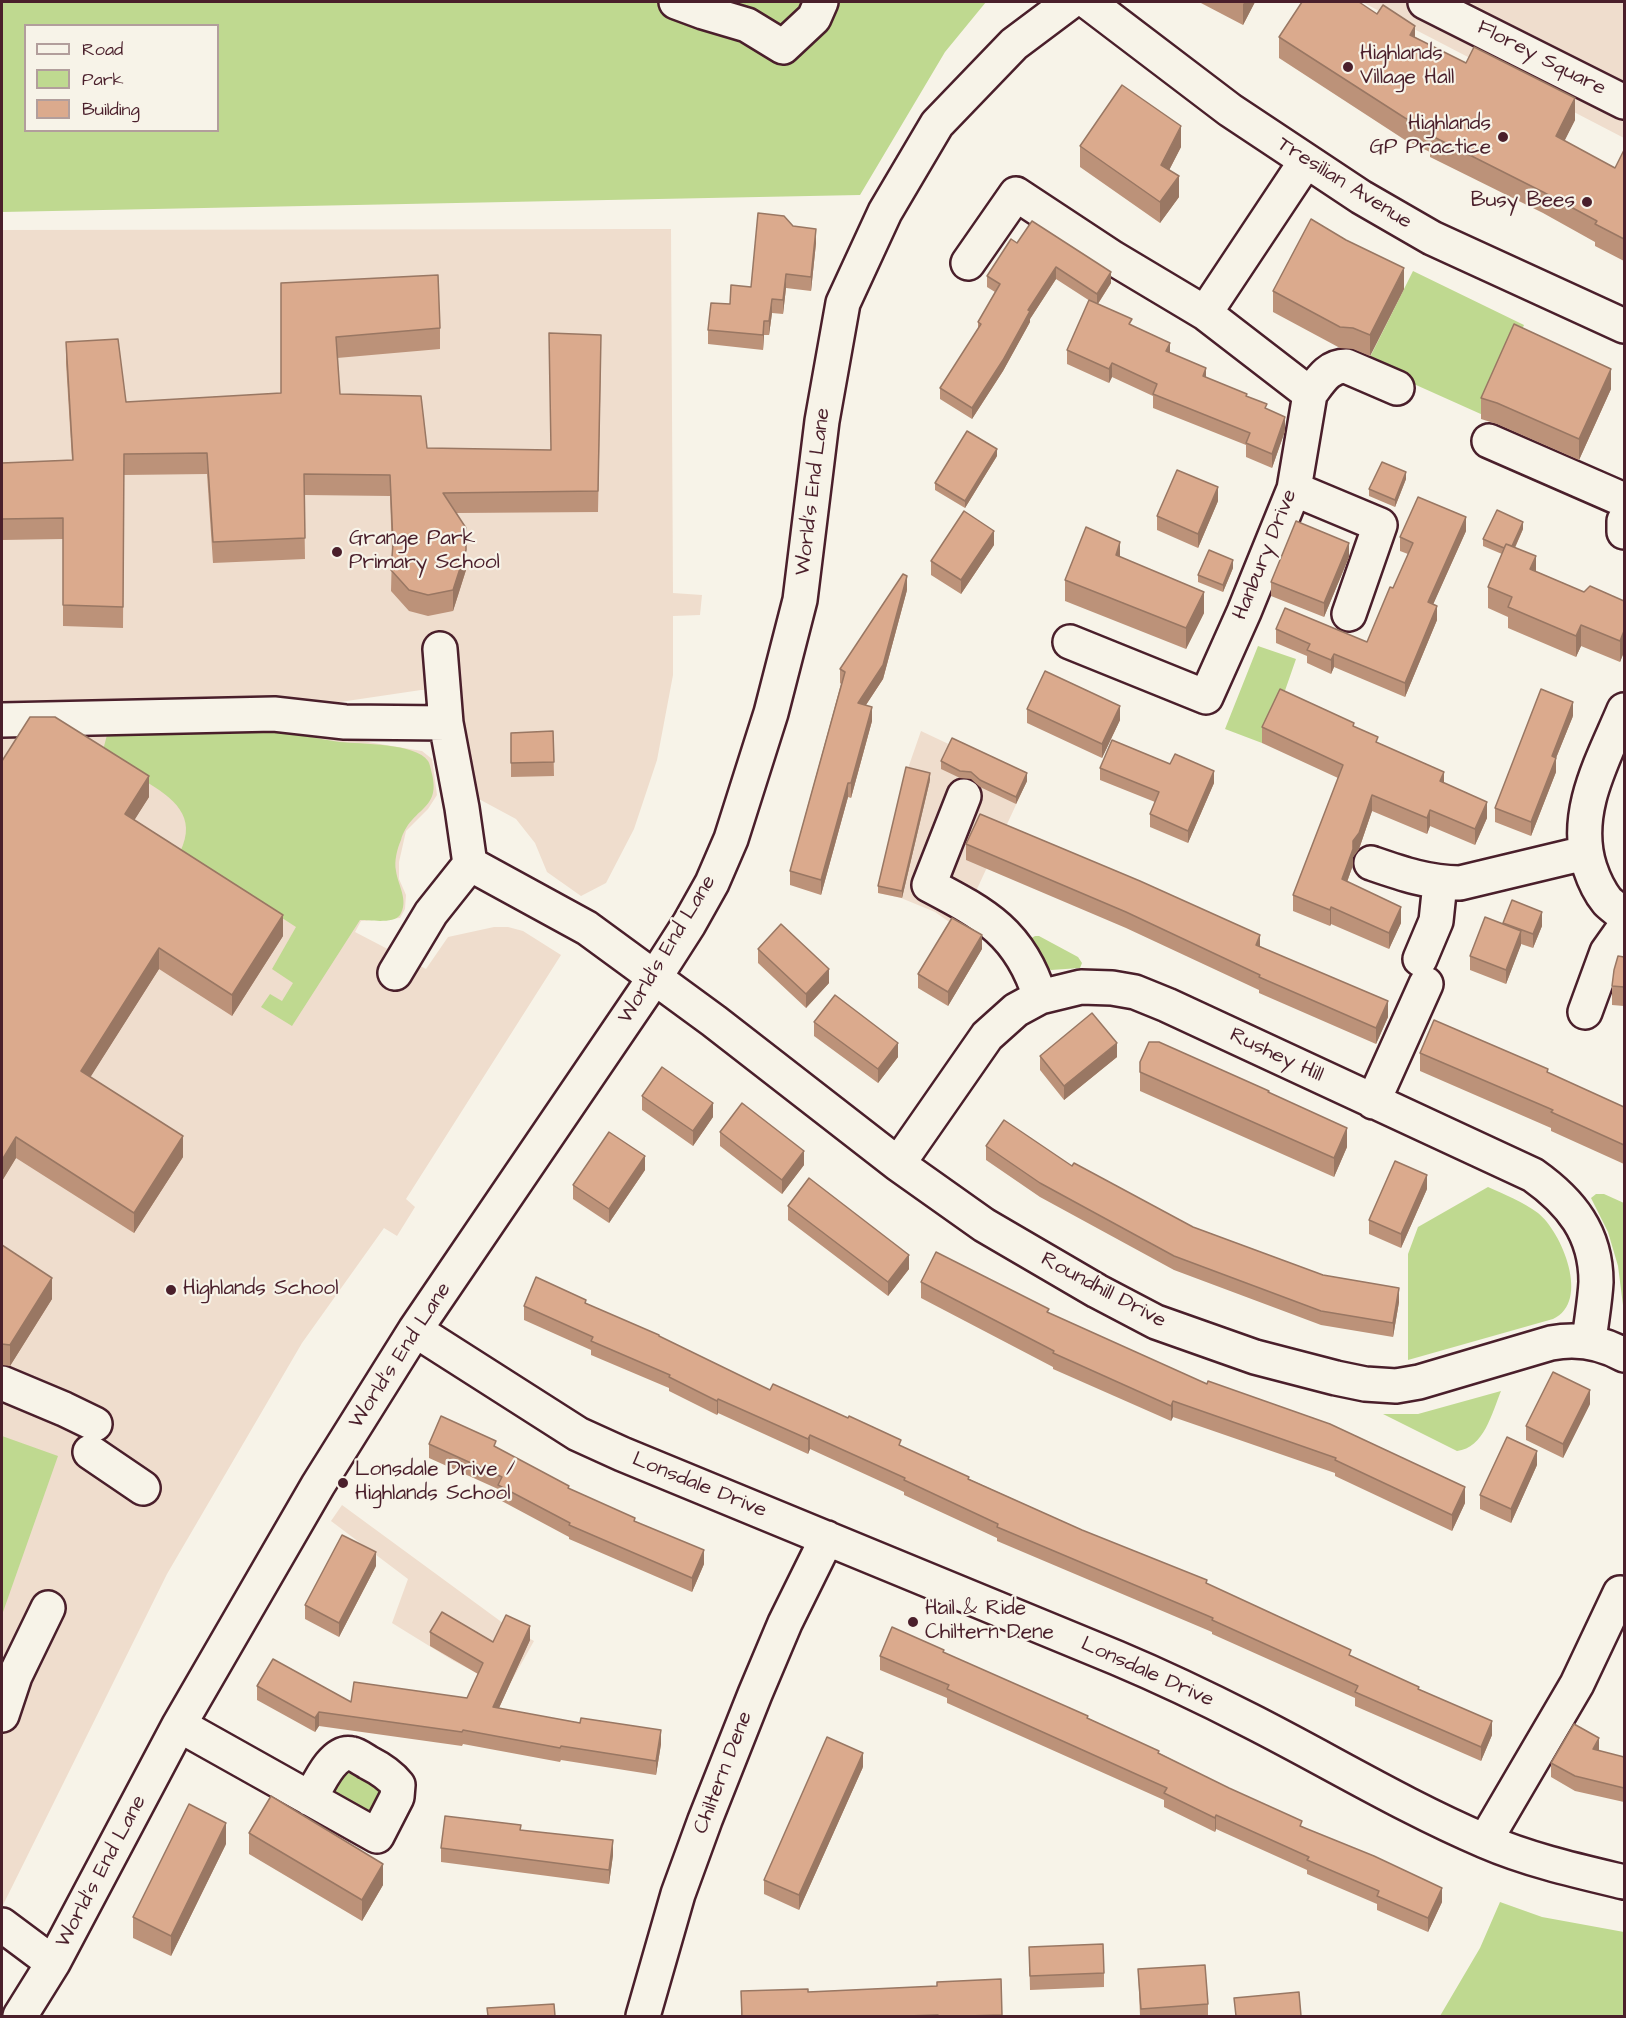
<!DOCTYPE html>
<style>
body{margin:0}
#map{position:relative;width:1626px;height:2018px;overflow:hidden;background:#f7f3e8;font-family:"Architects Daughter",sans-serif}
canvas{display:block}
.frame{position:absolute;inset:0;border:3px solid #4a1f2b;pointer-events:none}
.legend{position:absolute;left:24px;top:24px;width:195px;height:108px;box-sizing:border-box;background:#f7f3e8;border:2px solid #b29e9c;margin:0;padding:8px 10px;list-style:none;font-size:18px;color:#4a1f2b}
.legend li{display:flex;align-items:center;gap:12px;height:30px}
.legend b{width:30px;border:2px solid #b29e9c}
</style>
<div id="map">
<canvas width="1626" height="2018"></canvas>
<div class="frame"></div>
<ul class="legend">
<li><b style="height:8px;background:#f7f3e8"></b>Road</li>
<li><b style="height:16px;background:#bfd990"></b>Park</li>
<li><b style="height:16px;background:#dbaa8d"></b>Building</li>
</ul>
</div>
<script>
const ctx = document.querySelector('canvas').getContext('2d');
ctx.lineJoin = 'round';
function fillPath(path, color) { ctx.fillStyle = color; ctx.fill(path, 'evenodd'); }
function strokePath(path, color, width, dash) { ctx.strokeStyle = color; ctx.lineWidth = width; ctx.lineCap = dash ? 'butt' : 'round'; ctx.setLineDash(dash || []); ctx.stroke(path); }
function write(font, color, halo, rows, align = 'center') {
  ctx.font = font + ' "Architects Daughter",sans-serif'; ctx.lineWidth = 4.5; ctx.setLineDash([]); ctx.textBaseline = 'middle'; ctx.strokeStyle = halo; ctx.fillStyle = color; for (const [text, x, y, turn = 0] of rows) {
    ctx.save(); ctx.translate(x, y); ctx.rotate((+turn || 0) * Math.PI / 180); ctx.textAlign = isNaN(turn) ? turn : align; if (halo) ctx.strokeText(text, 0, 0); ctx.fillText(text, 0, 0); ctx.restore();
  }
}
const built = new Path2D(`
 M1362,2H1624V138Z
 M671,229L673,593L702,595L700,615L673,616V675L657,760L634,829L606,883L581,896L547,872L535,843L516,819L477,798L462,722L459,690H421L340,702L339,734L344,738L422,751L432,759L437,795L428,809L406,831L399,862V879L406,895L405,909L400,918L361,921L355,932L426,969L448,937L494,927H508L523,931L561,955L406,1199L415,1207L397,1236L384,1228L302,1343L167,1574L2,1907V230Z
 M921,731L1027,781L977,889L970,919L962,931L935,912L901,898L878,893L906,774Z
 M342,1505L507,1626L534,1641L507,1689L452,1660L392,1623L408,1579L331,1521Z`);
const green = new Path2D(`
 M2,2H986L945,52L860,195L2,212ZM26,26H218V130H26Z
 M1413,271L1524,325L1483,415L1367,363Z
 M1258,646L1296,659L1280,705L1262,743L1225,729Z
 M276,730C297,734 319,739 340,742C360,744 416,743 428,761C430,764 431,770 432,774C441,811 411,807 401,840C397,849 394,861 396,871C398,886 409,900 400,915C394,924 370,920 360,920L292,1026L261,1007L270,994L282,1001L293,983L272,969L296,927L180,852C198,816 173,798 145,781C130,772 117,761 103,750L107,735Z
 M1035,936H1039L1078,957L1082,963L1080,968L1051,970L1048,968L1030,939Z
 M1488,1187C1504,1194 1523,1202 1538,1213C1562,1232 1591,1302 1553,1319L1408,1360V1254L1418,1227Z
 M1596,1194H1604L1624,1203V1313L1618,1266L1608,1232L1591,1198Z
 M1501,1391C1492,1413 1484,1448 1457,1451L1383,1414H1418Z
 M2,1436L58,1456L3,1612L2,1611Z
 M341,1766L385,1785L371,1815L330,1796Z
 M1500,1902L1542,1917L1624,1932V2016H1440L1480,1948Z`);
const minor = new Path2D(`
 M676,2L703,12L747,25L783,47L814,18L821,2
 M1088,2L1230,110L1361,197L1432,238L1624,326
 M1425,2L1624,102
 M968,263L1016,194L1113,258L1205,313
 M1310,394C1320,381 1328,366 1346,366L1397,388
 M1489,441L1624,500
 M1294,489L1380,525L1349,614
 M1624,521V532
 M1070,642L1206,697L1244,612L1294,489L1310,394L1205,313L1306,161
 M440,649L446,723
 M1624,710C1603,760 1572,813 1590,868C1594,880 1599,891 1607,901C1612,906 1619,911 1624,916
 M2,720L274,714L345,722L446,723L462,808L470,864
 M964,796L929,885C986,915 1020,933 1040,997
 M1371,863C1400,873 1428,883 1460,883L1585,853
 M1420,959L1436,921L1440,883
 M395,973L431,913L470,864L587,928L714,1021L898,1164L984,1225L1097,1291L1156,1322L1255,1357L1336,1378L1365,1384L1396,1386L1419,1382L1551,1343C1577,1338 1601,1342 1624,1355
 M1585,1012L1607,952L1624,928
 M1373,1102L1426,984
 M898,1164L987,1036L1016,1010L1040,997L1081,987L1112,988L1135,992L1167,1005L1533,1175C1571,1202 1596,1233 1596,1282C1595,1302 1591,1322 1589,1342
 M415,1330L578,1434L622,1454L1117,1658C1162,1677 1206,1698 1249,1720C1328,1760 1403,1806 1485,1841C1529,1860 1578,1871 1624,1882
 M2,1383L64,1409L95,1424
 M90,1452L143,1488
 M2,1715L15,1676L48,1608
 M179,1725L377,1836L397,1797L398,1785C390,1775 381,1769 369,1763C364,1760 357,1755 352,1754C333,1749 318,1785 310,1799
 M1485,1841L1577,1684L1620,1593
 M2,1925L53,1963
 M20,2016L53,1963L179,1725L318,1485L415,1330L655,977L689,924L712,883L731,839L771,713L800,600L822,421L843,303L885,212L937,124L1014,44L1070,2
 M643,2016L678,1894L705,1820L755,1694L785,1623L827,1538`);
const wall = new Path2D(`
 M1199,2H1255L1243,25Z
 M1279,37H1415L1575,120L1564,141L1615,168L1624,150V261L1595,246V242L1543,213L1430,157V152L1405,140L1279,58Z
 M1080,146L1181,147L1169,170L1179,197L1160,223L1080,167Z
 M793,226L816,243L811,291L786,288L783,314L772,313L769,335H764L763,350L708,344V330L730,304L751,287Z
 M1017,243L1111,283L1098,304L1132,325L1206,378L1247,396L1267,409L1285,431L1272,468L1246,457V445L1153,408V396L1112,377L1109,383L1067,364V350L1090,301L1056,279L1030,319V322L1003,371L972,419L940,399V388L978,329V322L995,292L987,287V276Z
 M281,283L440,328V349L337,358L340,394L427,448L550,450L601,356L598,512L457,513L466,570L453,611L428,616L409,611L391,591L392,552L390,496L304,495L305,559L213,563L207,474L124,475L123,628L63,626V539L2,540V463L72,460L66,363V342L126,402L281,393Z
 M1404,289L1370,356L1353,349L1340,348L1273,312V291Z
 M1611,389L1579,460L1497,424L1481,419V398Z
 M997,456L965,508L935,490V483Z
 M1406,479L1395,507L1369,496V489Z
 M1218,501L1198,548L1157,530V516Z
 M1523,529L1515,548L1536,572L1584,592L1624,601V652L1620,662L1581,646L1576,657L1508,628V617L1488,608V587L1502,554L1483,546V539Z
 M1466,531L1433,604L1437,620L1405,697L1334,667L1331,674L1307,663V656L1276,643V629L1367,642L1393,588L1408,554L1400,551V537Z
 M994,545L961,594L931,575V561Z
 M1120,557L1204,613L1186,649L1065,601V580Z
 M1349,557L1324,617L1271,596V582Z
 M1233,568L1223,592L1198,582V575Z
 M907,590L883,679L866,705L872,721L851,798L848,797L821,895L790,885V871L841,684L840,683V669Z
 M1027,709L1120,720L1102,758L1027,723Z
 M1573,716L1556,758V772L1531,836L1495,822V808Z
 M1262,727H1354L1378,743L1444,783L1487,818L1475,845L1430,826L1427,834L1372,811L1359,849L1353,857V865L1347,882L1401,923L1389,949L1331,924L1330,926L1293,911V895L1338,778L1262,743Z
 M553,731L554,776L511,777V733Z
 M2,761L149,797L134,820L283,936L232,1016L159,969L90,1077L183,1157L134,1233L16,1158L2,1181Z
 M941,761L1027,781L1016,804L980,787L971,779L960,778L941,769Z
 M1170,764L1214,783L1188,843L1150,827V814L1155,802L1100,780V768Z
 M930,780L902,898L878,893V886Z
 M966,844L1260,946L1388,1017L1376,1044L1259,993V990L1126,928L966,860Z
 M1503,924L1542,926L1533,948L1521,944L1506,984L1470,970V956Z
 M758,949L829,983L806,1008L758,963Z
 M982,949L948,1006L918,988V974Z
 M1624,957V1006L1612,1005V986Z
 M814,1022L898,1057L878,1083L814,1036Z
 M1420,1053L1548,1073L1624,1107V1164L1551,1131V1128L1420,1071Z
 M1040,1056L1117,1057L1064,1100L1040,1070Z
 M1140,1062L1269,1093L1347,1147L1334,1177L1140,1091Z
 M642,1096L713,1117L693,1146L642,1110Z
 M720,1132L804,1165L782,1194L720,1146Z
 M986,1146L1072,1166L1193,1227L1323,1275L1399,1302L1393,1337L1321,1325L1174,1270L1040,1197L986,1160Z
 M645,1170L609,1223L573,1199V1185Z
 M1427,1189L1401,1248L1369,1234V1220Z
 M788,1206L909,1269L888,1296L788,1220Z
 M2,1245L52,1299L10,1366L2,1365Z
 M921,1282L1049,1313L1465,1503L1452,1531L1335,1476V1473L1173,1417L1171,1421L1053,1369V1367L921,1298Z
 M586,1304L659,1337L770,1390L901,1446L969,1479L1082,1530L1207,1584L1419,1690L1492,1735L1481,1761L1355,1706V1698L1212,1634V1632L997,1541V1538L904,1495V1492L810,1449L808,1454L718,1413L717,1415L669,1391V1388L591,1355V1350L524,1320V1306Z
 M1590,1404L1563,1458L1526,1440V1426Z
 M429,1444L496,1447L569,1489L635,1521L704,1564L692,1592L569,1539V1537L498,1499V1489L429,1458Z
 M1537,1465L1511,1523L1480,1509V1495Z
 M376,1566L339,1637L305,1619V1605Z
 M430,1632L493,1642L530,1640L499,1708L661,1744L656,1775L561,1760L560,1762L463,1744L462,1746L319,1726L315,1732L257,1700V1686L351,1702L467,1698L478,1674L430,1646Z
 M944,1653L1088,1718L1159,1753L1302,1826L1442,1902L1428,1932L1377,1910V1904L1307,1874V1870L1216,1829L1215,1832L1164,1807V1800L947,1703V1698L880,1670V1656Z
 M1624,1757V1802L1575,1791L1551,1777V1763Z
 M863,1767L799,1910L764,1894V1880Z
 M521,1830L613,1855L609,1884L441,1862V1848Z
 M249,1833L383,1885L362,1921L249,1854Z
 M226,1844L171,1956L133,1938V1917Z
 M1029,1947L1104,1973V1987L1030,1990Z
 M1138,1969L1208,2004V2016H1140Z
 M1001,1979L1002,2016H741V1991L808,1992L937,1986Z`);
const shadedWall = new Path2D(`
 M1245,2H1255L1243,25V4Z
 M1415,26V47L1410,35Z
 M1575,98V120L1556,158V136Z
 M1181,126V147L1161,186V165Z
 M1179,176V197L1160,223V202Z
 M816,229V243L811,291V277Z
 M1056,267V279L1030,319V322L1003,371L972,419V408L1028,310Z
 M1404,268V289L1370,356V335Z
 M1111,272V283L1097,305V294Z
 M786,274V288L783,314V300Z
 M772,299V313L769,335V321Z
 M764,321V335L763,350V335Z
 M1170,343V357L1166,351Z
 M1112,363V377L1109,383V369Z
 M1206,368V382L1203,376Z
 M1611,369V389L1579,460V439Z
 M1285,417V431L1272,468V454Z
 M997,449V456L965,508V501Z
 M1406,472V479L1395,507V500Z
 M1218,487V501L1198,548V534Z
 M1466,517V531L1428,616V602Z
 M1523,522V529L1510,558V551Z
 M466,528V570L453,611V590Z
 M994,531V545L961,594V580Z
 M1120,542V563L1116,555Z
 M1349,543V557L1324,617V603Z
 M1536,556V577L1530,569Z
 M1233,560V568L1223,592V585Z
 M907,576V590L883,679L858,717V703Z
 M1204,592V613L1186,649V628Z
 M1437,606V620L1405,697V683Z
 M1581,625V646L1576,657V636Z
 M1624,631V652L1620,662V641Z
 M1334,654V667L1331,674V660Z
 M1573,702V716L1556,758V772L1531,836V822L1552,756Z
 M1120,706V720L1102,758V744Z
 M872,707V721L851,798V783Z
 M1214,771V783L1188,843V831Z
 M1444,772V788L1440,781Z
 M930,773V780L902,898V891Z
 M1027,773V781L1016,804V797Z
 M149,776V797L125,835V814Z
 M848,783V797L821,895V880Z
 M1372,795V811L1359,849L1353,857V865L1342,896V879L1353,841Z
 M1487,802V818L1475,845V829Z
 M1430,810V826L1427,834V818Z
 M1331,907V924L1330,926V910Z
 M1401,907V923L1389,949V933Z
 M1542,912V926L1533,948V934Z
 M283,915V936L232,1016V995Z
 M1521,931V945L1506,984V970Z
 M982,935V949L948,1006V992Z
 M1260,935V951L1256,945Z
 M159,948V969L81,1092V1071Z
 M829,969V983L806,1008V994Z
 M1388,1001V1017L1376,1044V1028Z
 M898,1043V1057L878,1083V1069Z
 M1117,1043V1057L1064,1100V1086Z
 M713,1103V1117L693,1146V1131Z
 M1347,1128V1147L1334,1177V1158Z
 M183,1136V1157L134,1233V1213Z
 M16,1137V1158L2,1181V1160Z
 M804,1151V1165L782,1194V1180Z
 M645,1156V1170L609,1223V1209Z
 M1427,1175V1189L1401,1248V1234Z
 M909,1255V1269L888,1296V1282Z
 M52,1278V1299L10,1366V1345Z
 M1399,1288V1302L1393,1337V1323Z
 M1590,1390V1404L1563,1458V1444Z
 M718,1399V1413L717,1415V1401Z
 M1173,1401V1417L1171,1421V1406Z
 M810,1435V1449L808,1454V1439Z
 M1537,1451V1465L1511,1523V1509Z
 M1465,1487V1503L1452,1531V1515Z
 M704,1550V1564L692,1592V1578Z
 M376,1552V1566L339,1637V1623Z
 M530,1626V1640L493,1721V1707Z
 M319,1712V1726L315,1732V1718Z
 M1492,1721V1735L1481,1761V1747Z
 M661,1730V1744L656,1775V1761Z
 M1599,1738V1752L1593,1749Z
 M863,1753V1767L799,1910V1895Z
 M1216,1815V1829L1215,1832V1818Z
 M226,1823V1844L171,1956V1936Z
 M613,1840V1855L609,1884V1870Z
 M383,1864V1885L362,1921V1900Z
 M1442,1888V1902L1428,1932V1918Z`);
const building = new Path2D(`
 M1302,2H1359L1377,14L1383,5L1415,26L1410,35L1466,63L1474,47L1575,98L1556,136L1615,168L1624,150V239L1595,224L1597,221L1543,192L1430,135L1432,131L1405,118L1279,37Z
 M1122,85L1181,126L1161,165L1179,176L1160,202L1080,146Z
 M758,213L784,216L793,226L816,229L811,277L786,274L783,300L772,299L769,321H764L763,335L708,330L711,303L730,304L731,285L751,287Z
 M1311,219L1346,240L1404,268L1370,335L1353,328L1340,327L1273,291Z
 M1032,221L1111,272L1097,294L1056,267L1028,310L1030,311L1003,360L972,408L940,388L981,324L978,322L1000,284L987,276L1011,239L1017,243Z
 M438,275L440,328L336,337L340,394L421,396L427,448L551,450L549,333L601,335L598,491L443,493L466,528V550L453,590L428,595L409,590L391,570L393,544L390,475L304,474L305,538L213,542L207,453L124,454L123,607L63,605V518L2,519V463L73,460L66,342L118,339L126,402L281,393V283Z
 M1089,300L1132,319L1129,324L1170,343L1166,351L1206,368L1203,376L1247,394L1246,396L1267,404L1265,408L1285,417L1272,454L1246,443L1250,433L1153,394L1157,384L1112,363L1109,369L1067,350Z
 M1514,324L1611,369L1579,439L1497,403L1481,398Z
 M967,431L997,449L965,501L935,483Z
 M1382,462L1406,472L1395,500L1369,489Z
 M1177,470L1218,487L1198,534L1157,516Z
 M1418,497L1466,517L1428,602L1437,606L1405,683L1334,654L1331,660L1307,650L1310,644L1276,629L1285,608L1367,642L1390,587L1393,588L1413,543L1400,537Z
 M1497,510L1523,522L1512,546L1506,544L1504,548L1483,539Z
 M964,511L994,531L961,580L931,561Z
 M1296,521L1349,543L1324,603L1271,582Z
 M1086,527L1120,542L1116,555L1204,592L1186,628L1065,580Z
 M1506,544L1536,556L1530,569L1584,592L1590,586L1624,601V631L1620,641L1581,625L1576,636L1508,607L1512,597L1488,587Z
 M1209,550L1233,560L1223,585L1198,575Z
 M903,574L907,576L883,665L858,703L872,707L851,783H848L821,880L790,871L845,672L840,669Z
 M1045,671L1120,706L1102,744L1027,709Z
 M1280,689L1354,723L1353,726L1378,737L1376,742L1444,772L1440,781L1487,802L1475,829L1430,810L1427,818L1372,795L1359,833L1353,841V849L1342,879L1401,907L1389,933L1331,907L1330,910L1293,895L1343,765L1262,727Z
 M1541,689L1573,702L1552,756L1556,758L1531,822L1495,808Z
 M30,717H55L149,776L125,814L283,915L232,995L159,948L81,1071L183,1136L134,1213L16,1137L2,1160V761Z
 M553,731L554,762L511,763V733Z
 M952,738L1027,773L1016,797L980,780L971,772L960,771L941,761Z
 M1112,740L1170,764L1175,754L1214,771L1188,831L1150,814L1159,792L1100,768Z
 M906,767L930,773L902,891L878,886Z
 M980,814L1140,881L1260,935L1256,945L1388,1001L1376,1028L1259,977L1260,975L1126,912L966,844Z
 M1512,900L1542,912L1533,934L1503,923Z
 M1485,917L1521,931L1506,970L1470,956Z
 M952,918L982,935L948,992L918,974Z
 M781,924L829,969L806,994L758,949Z
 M1618,956L1624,957V987L1612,986L1614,970Z
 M835,995L898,1043L878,1069L814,1022Z
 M1092,1013L1117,1043L1064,1086L1040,1056Z
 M1434,1020L1548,1069L1547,1072L1624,1107V1145L1551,1112L1553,1110L1420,1053Z
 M1149,1042H1159L1269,1091L1268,1092L1347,1128L1334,1158L1140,1072V1062Z
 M662,1067L713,1103L693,1131L642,1096Z
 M742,1103L804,1151L782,1180L720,1132Z
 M1004,1120L1072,1166L1074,1163L1193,1227L1323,1275L1399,1288L1393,1323L1321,1311L1174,1256L1040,1183L986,1146Z
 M609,1132L645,1156L609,1209L573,1185Z
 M1395,1161L1427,1175L1401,1234L1369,1220Z
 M809,1178L909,1255L888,1282L788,1206Z
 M2,1245L52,1278L10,1345L2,1344Z
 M936,1252L1049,1309L1047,1312L1207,1384L1208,1381L1330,1424L1465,1487L1452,1515L1335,1460L1336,1458L1173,1401L1171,1406L1053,1353L1054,1351L921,1282Z
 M536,1277L586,1300L585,1303L659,1335V1336L770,1390L773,1384L848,1418L849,1416L901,1440L899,1445L969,1477L968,1479L1082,1530L1207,1580L1206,1583L1351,1650L1349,1655L1419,1687L1418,1689L1492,1721L1481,1747L1355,1692L1358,1686L1212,1620L1213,1618L997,1527L998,1524L904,1480L905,1478L810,1435L808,1439L718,1399L717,1401L669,1377L670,1375L591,1341L593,1337L524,1306Z
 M1553,1372L1590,1390L1563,1444L1526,1426Z
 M441,1416L496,1441L494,1446L569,1486L568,1488L635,1518L634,1521L704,1550L692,1578L569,1525L570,1523L498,1485L502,1477L429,1444Z
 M1507,1437L1537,1451L1511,1509L1480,1495Z
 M342,1535L376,1552L339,1623L305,1605Z
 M442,1612L493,1642L506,1615L530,1626L493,1707L580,1723L581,1718L661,1730L656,1761L561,1746L560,1748L463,1730L462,1732L319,1712L315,1718L257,1686L273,1659L351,1702L354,1682L467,1698L483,1663L430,1632Z
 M892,1627L944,1650L943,1652L1088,1716L1087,1718L1159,1751L1158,1753L1229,1788L1302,1821L1300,1826L1374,1856L1442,1888L1428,1918L1377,1896L1379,1891L1307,1860L1309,1857L1216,1815L1215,1818L1164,1793L1167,1788L947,1689L949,1685L880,1656Z
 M1574,1724L1599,1738L1593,1749L1624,1757V1788L1575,1776L1551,1763Z
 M827,1737L863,1753L799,1895L764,1880Z
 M271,1796L383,1864L362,1900L249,1833Z
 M189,1804L226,1823L171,1936L133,1917Z
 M445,1816L521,1825L520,1830L613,1840L609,1870L441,1848Z
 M1103,1944L1104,1973L1030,1976L1029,1947Z
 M1205,1965L1208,2004L1141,2009L1138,1969Z
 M1001,1979L1002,2015L966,2016H938V2015L906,2016H742L741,1991L808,1989V1992L937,1986V1982Z
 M1299,1992L1301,2016H1236L1234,1998Z
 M554,2004L555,2016H488L487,2008Z`);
const markers = [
 [1348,67,6,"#4a1f2b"],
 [1503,137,6,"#4a1f2b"],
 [1587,202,6,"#4a1f2b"],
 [337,552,6,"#4a1f2b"],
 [171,1290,6,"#4a1f2b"],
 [343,1483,6,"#4a1f2b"],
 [913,1622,6,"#4a1f2b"]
];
const poiNames = [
 ["Highlands",1360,55],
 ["Village Hall",1360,79],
 ["Highlands",1491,125,"right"],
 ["GP Practice",1491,149,"right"],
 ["Busy Bees",1575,202,"right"],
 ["Grange Park",349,540],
 ["Primary School",349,564],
 ["Highlands School",183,1290],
 ["Lonsdale Drive /",355,1471],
 ["Highlands School",355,1495],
 ["Hail & Ride",925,1610],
 ["Chiltern Dene",925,1634]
];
const streetNames = [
 ["Florey Square",1541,59,27],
 ["Tresilian Avenue",1344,184,32],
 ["World's End Lane",814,492,-83],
 ["Hanbury Drive",1266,555,-68],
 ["World's End Lane",668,950,-59],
 ["Rushey Hill",1276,1056,25],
 ["Roundhill Drive",1103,1291,28],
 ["World's End Lane",401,1356,-57],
 ["Lonsdale Drive",699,1486,22],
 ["Lonsdale Drive",1147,1673,24],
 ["Chiltern Dene",724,1773,-69],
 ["World's End Lane",102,1872,-62]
];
fillPath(built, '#efddcd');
fillPath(green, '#bfd990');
strokePath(minor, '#4a1f2b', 38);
strokePath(minor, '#f7f3e8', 33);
fillPath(wall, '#bc9279');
fillPath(shadedWall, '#997763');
fillPath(building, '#dbaa8d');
strokePath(building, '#997763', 1.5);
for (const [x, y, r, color] of markers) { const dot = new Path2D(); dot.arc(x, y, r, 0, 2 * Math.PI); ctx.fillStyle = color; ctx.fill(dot); strokePath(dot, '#f7f3e8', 2); }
write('21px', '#4a1f2b', '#f7f3e8', poiNames, 'left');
write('21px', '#4a1f2b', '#f7f3e8', streetNames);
</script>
